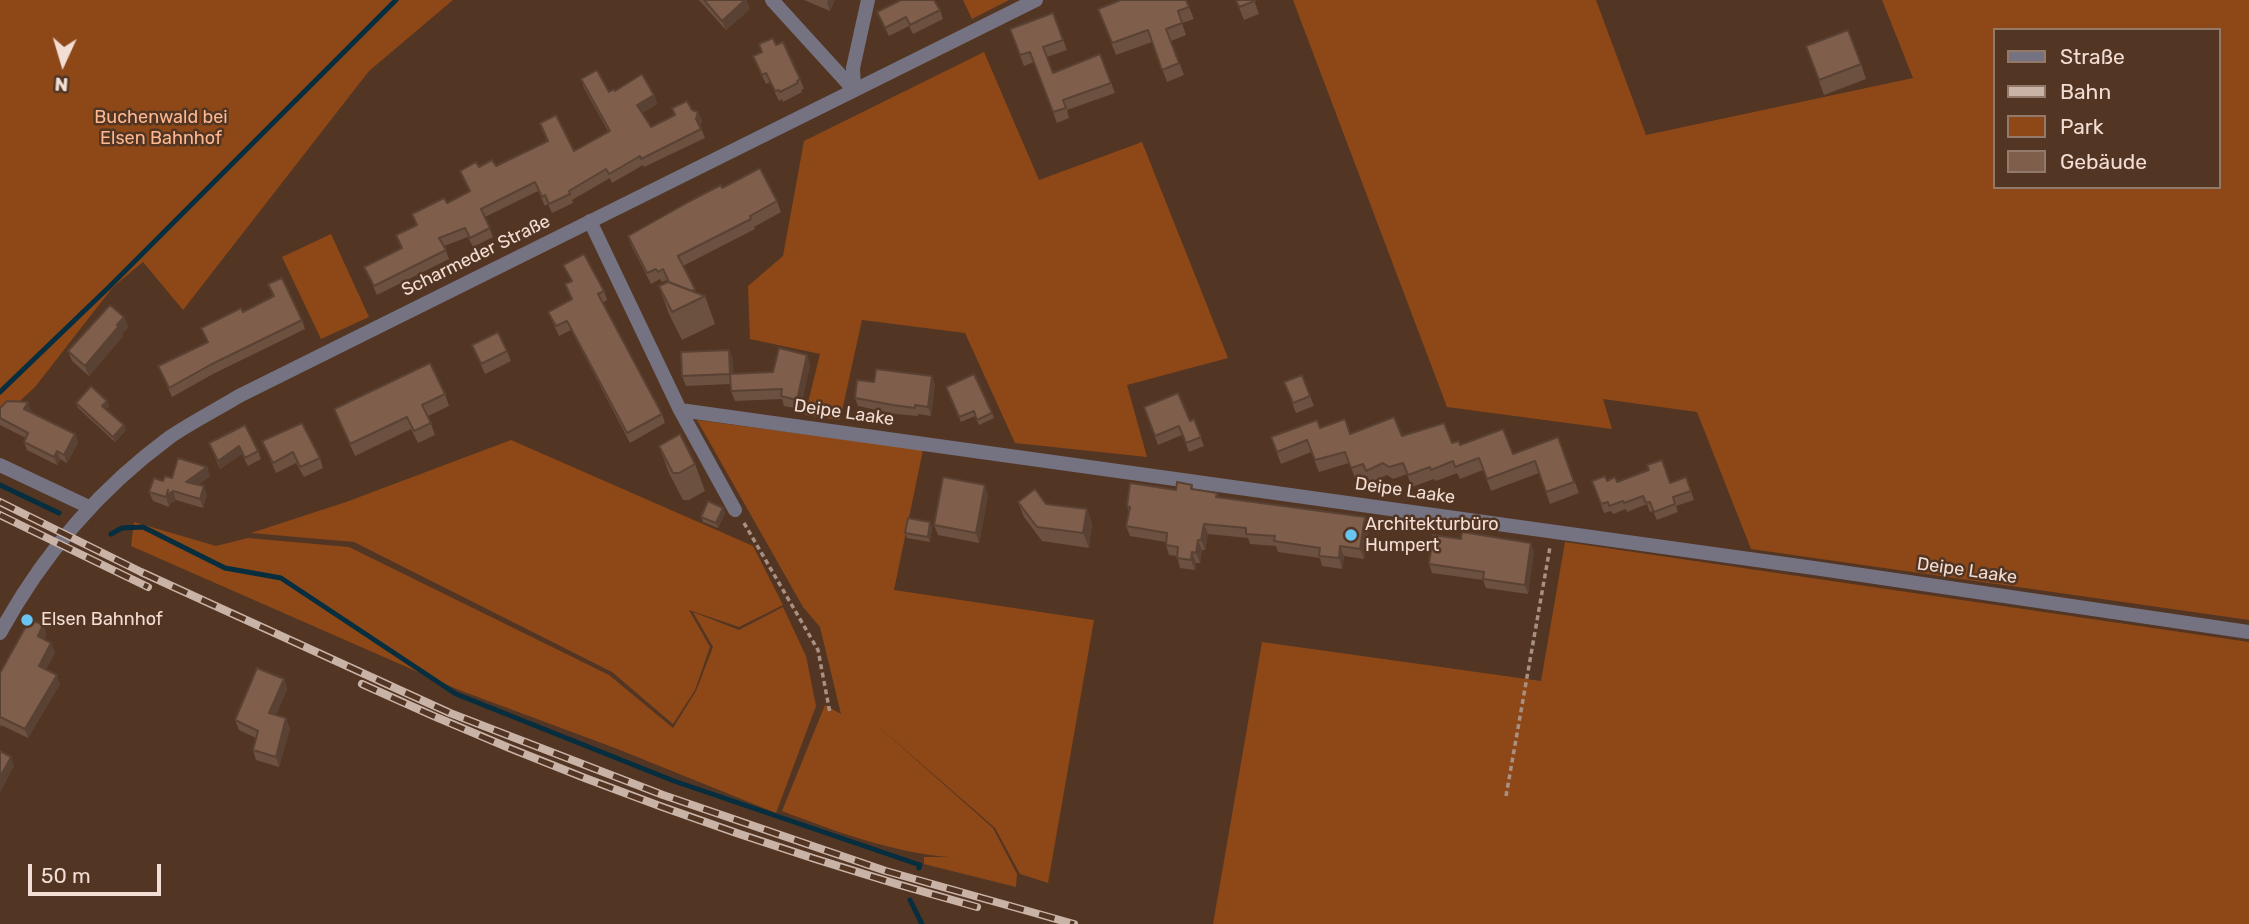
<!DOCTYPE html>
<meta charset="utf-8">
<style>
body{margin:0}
#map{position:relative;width:2249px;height:924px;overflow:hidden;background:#523523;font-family:Rubik,sans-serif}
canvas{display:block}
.legend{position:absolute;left:1993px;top:28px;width:228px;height:161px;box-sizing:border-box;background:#523523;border:2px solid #92796a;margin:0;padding:9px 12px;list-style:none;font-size:21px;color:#f2ded4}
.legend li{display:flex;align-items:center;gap:14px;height:35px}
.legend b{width:35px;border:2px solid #92796a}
.north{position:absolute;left:28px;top:28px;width:70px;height:70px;-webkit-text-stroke:5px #523523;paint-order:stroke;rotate:184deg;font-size:19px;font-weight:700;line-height:28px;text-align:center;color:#f2ded4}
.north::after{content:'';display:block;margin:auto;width:24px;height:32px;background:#f2ded4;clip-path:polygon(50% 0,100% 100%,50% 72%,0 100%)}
.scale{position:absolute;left:28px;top:864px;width:133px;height:32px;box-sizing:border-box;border:4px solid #f2ded4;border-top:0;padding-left:9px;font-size:21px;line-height:24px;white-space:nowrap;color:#f2ded4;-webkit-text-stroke:5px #523523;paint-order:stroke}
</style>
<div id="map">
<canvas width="2249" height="924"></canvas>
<ul class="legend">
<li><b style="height:9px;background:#757382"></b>Straße</li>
<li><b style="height:9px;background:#c9b3a7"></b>Bahn</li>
<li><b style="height:19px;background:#8e4817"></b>Park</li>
<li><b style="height:19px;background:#7f5e4b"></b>Gebäude</li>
</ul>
<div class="north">N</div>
<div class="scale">50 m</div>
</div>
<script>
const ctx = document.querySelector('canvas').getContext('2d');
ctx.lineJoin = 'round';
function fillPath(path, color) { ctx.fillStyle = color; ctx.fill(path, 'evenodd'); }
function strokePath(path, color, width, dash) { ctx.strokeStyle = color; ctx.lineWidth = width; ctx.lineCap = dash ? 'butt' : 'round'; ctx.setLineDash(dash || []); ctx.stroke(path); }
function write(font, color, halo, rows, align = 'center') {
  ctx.font = font + ' Rubik,sans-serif'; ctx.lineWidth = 5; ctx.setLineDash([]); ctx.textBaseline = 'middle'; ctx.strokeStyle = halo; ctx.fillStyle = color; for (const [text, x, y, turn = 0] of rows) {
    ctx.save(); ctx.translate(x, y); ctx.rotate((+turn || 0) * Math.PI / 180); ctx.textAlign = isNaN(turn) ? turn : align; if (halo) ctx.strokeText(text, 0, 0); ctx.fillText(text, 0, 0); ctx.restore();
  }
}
const green = new Path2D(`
 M0,0H453L369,71L183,310L143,262L113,287L35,387L0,419Z
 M963,0H1009L972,19Z
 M1293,0H1596L1646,135L1913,78L1882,0H2249V620L1751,549L1697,412L1603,399L1612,429L1447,407ZM1995,30H2219V187H1995Z
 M984,52L1039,180L1142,142L1228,358L1127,385L1147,457L1015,443L965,333L862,320L840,420L805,415L820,354L750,339L748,286L783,256L804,141Z
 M331,234L369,317L321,339L282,257Z
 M697,420L923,450L894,590L1094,620L1048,883L1020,874L995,828L870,719L993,828L1017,874L1016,887L924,864V857H949C891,852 837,832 782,811L825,705L841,714L820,627L803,607Z
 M511,440L753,546L783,605L739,627L689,610L710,647L695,690L673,724L612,672L354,542L251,533L346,502Z
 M134,522L216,546L248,538L349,547L609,675L673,728L696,691L713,647L693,612L739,630L783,607L806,656L816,706L776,813L615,748L459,690L131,546Z
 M1565,542L2249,642V924H1213L1262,642L1541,681Z`);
const stream = new Path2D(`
 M0,392L108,288L396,0
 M0,485L59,513
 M111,534L122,528L143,527L225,568L281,578L456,694L674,781L920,865L919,868
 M910,900L922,924`);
const path = new Path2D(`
 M744,523L818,650L830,713
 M1506,796L1550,547`);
const minor = new Path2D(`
 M772,0L854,90
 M854,90L853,68L868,0
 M590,221L680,410L735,510
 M680,410L1814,568L2249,632
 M0,465L89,507`);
const tertiary = new Path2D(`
 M0,633C43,554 98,490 170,437C192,422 216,410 239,396L1036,0`);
const rail = new Path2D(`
 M0,502L141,572L450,713L663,795L886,871L1074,924
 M0,515L148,587
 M362,684C560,775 767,849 977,907`);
const wall = new Path2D(`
 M699,0H746L750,9L726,30Z
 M804,0H835L830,11Z
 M1186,0L1194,19L1182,23L1186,35L1171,41L1184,75L1167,82L1152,42L1116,55L1098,9Z
 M1236,0H1254L1259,14L1244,20Z
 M940,10L943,19L913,34L909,26L889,36L877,12Z
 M1053,13L1067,50L1047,57L1053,73L1100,54L1115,93L1067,110L1069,118L1057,123L1034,62L1024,66L1010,29Z
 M759,44L776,45L800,79L804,89L801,90L802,92L783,102L782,99L779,101L770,82L766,84L753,56L762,52Z
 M1806,46L1861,64L1866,79L1824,95Z
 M581,79L609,92L615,91L654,95L657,104L642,113L651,127L674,116L672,108L692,110L698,112L702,121L700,126L705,138L644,167L643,165L612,183L610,178L572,200L573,203L552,213L548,204L545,206L538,191L485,217L493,237L473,247L468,237L444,246L449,259L377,295L364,267L401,248L396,235L416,225L412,214L447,203L469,191L460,171L479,167L496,166L547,141L540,123L574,151L608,131L584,88Z
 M722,188L777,201L781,212L754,227L755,229L683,266L696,293L705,296L715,324L682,340L669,314L659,286L668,282L667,280L662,282L660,279L651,284L632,247L628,236Z
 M563,265L604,291L607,300L602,303L662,414L665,423L630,443L571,330L559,336L552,321L548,312L571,299L565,284L571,281Z
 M268,284L302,320L305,329L213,374L172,397L158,366L207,342L201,328L243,312L273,297Z
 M124,317L128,327L122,334L123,336L89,376L72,361L68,351Z
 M472,345L507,351L511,361L485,374Z
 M729,350L733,360V374L773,372L807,355L810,365L800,409L784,406L782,399L735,401L731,391V384L686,386L682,376Z
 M1302,375L1314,406L1296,413L1284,382Z
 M874,382L935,384L931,416L918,414V416L896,414L858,406L855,398Z
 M948,392L992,413L994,418L979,425L975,416L961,422Z
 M445,394L449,406L428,416L435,435L418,443L411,429L355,456L334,409Z
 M107,401L109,406L106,409L124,425L126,430L115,442L78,408L76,403Z
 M1144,407L1190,421L1194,419L1204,446L1189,452L1182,435L1158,445Z
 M0,408L31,411L30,412L75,434L78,443L67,463L60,459L57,465L27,450L24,442L26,438L0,425Z
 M1320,428L1350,434L1402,436L1452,443L1513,454L1558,437L1579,493L1550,504L1539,473L1491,491L1483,470L1460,479L1457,473L1436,481L1434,479L1412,487L1407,474L1393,479L1387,475L1370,482L1367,476L1356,480L1349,463L1319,472L1311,452L1281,464L1271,437Z
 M262,441L320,458L323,468L304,477L296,463L276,473Z
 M209,443L258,451L261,459L248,466L242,454L220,469Z
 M659,446L695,464L705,491L689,500H683L669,473Z
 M207,467L210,476L198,485L207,495L203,508L176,500L170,504L169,507L153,501L149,492L163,481Z
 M1686,477L1694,500L1676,506L1678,512L1657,520L1653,511L1650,512L1647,504L1627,512L1626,509L1613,514L1611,511L1604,513L1592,481L1670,483Z
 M1192,485L1193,489L1217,493L1219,498L1365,517L1369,528L1364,559L1344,556L1342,569L1322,566L1320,558L1278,552L1276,546L1250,544L1248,538L1208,534L1205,550H1202L1200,563H1196L1195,570L1180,568L1177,556L1169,555L1166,545V542L1130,536L1126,526L1129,512L1127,506Z
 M988,495L979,543L938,535L934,525Z
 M1018,502L1087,509L1092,524L1089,548L1042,541L1024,517Z
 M725,513L718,528L703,522L701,517Z
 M930,522L932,527L930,542L907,538L905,533Z
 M1534,551L1528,594L1486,588L1483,580L1432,573L1429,564Z
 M43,625L46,634L44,640L51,643L55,653L46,669L60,684L28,738L1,725L0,727V673Z
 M284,679L287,689L276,715L290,728L279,767L256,760L253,750L256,738L239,730L235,720Z`);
const shadedWall = new Path2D(`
 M745,0H746L750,9L726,30L722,21Z
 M828,0H835L830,11L827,2Z
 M654,95L657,104L640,114L637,105Z
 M698,112L702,121L700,128L696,119Z
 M124,317L128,327L122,334L123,336L89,376L85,366Z
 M729,350L733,360L734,384L730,374Z
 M807,355L810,365L800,409L797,400Z
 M932,376L935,384L931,416L928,407Z
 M107,401L109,406L104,411L102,406Z
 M28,402L31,411L27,417L24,409Z
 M124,425L126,430L115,442L113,437Z
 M75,434L78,443L67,463L64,455Z
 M239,446L242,454L220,469L218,461Z
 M57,451L60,459L57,465L54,457Z
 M207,467L210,476L189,491L186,482Z
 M985,485L988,495L979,543L976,533Z
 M204,486L207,495L203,508L200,499Z
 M168,490L173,491L176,500L170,504L169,507L166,497Z
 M723,508L725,513L718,528L716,523Z
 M1087,509L1092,524L1089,548L1083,533Z
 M1365,517L1369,528L1364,559L1360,549Z
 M930,522L932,527L930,542L928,537Z
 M1204,524L1208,534L1205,550L1201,540Z
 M1198,540L1202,550L1200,563L1196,553Z
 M1531,543L1534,551L1528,594L1525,585Z
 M1340,546L1344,556L1342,569L1339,558Z
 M1192,552L1196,563L1195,570L1191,560Z
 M43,625L46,634L41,646L38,636Z
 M51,643L55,653L43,675L39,666Z
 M57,675L60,684L28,738L25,729Z
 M284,679L287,689L273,723L269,713Z
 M286,718L290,728L279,767L276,757Z
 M11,757L14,766L0,793V777Z`);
const building = new Path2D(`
 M704,0H745L722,21Z
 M901,0H934L940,10L910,25L906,17L885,28L877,12Z
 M1121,0H1186L1189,7L1178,11L1182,23L1166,29L1179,63L1162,70L1148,30L1112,43L1098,9Z
 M1236,0H1254L1255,1L1239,7Z
 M1053,13L1063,40L1043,47L1053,73L1100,54L1111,83L1063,100L1066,108L1053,112L1030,52L1020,55L1010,29Z
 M1848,30L1861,64L1819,80L1806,46Z
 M773,38L776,45L783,42L800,79L797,81L798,83L780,92L779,90L775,91L766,73L762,75L753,56L762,52L759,44Z
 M597,70L609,92L614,89L615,91L642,74L654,95L637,105L651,127L675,115L672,108L687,101L692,110L698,112L696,119L701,129L641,159L640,156L609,174L606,169L569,191L570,194L549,204L545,195L542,197L535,182L481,209L490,228L470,238L465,228L439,238L446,250L374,286L364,267L402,248L396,235L417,225L412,214L444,198L447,203L470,191L460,171L476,162L479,167L492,160L496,166L548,141L540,123L556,115L574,151L610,131L581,79Z
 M760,168L777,201L750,216L751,219L678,256L695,289L692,291L669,282L663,269L658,272L656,269L647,273L628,236L690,201L721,185L722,188Z
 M584,254L604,291L598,294L662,414L627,433L567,321L556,326L548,312L572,299L565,284L572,281L563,265Z
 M282,278L302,320L210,365L169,388L158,366L208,342L201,328L241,308L243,312L274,296L268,284Z
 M668,282L705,296L672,312L659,286Z
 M110,305L124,317L117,325L119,326L85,366L68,351Z
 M498,332L507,351L481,364L472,345Z
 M779,348L807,355L797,400L781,396L782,389L731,391L730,374L773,372Z
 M729,350L730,374L682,376L681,352Z
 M430,363L445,394L422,405L431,423L414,431L407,417L350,444L334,409Z
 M876,369L932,376L928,407L915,405V408L893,405L855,398L857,380L874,382Z
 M974,374L992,413L977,420L974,411L959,417L946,387Z
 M1302,375L1310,396L1293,403L1284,382Z
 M91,386L107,401L102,406L124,425L113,437L76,403Z
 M1178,393L1190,421L1194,419L1201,437L1186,443L1179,426L1155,436L1144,407Z
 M7,401L28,402L24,409L75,434L64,455L57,451L54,457L24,442L28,433L0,418V408Z
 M1394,417L1402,436L1444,423L1452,443L1459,441L1460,445L1503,429L1513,454L1558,437L1574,482L1546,492L1535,461L1487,479L1479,458L1455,467L1453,461L1431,470L1430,467L1408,475L1403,463L1389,467L1383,463L1366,471L1363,464L1351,468L1345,452L1315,460L1307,440L1277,452L1271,437L1317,420L1320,428L1345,419L1350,434Z
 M302,423L320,458L300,467L293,452L273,463L262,441Z
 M245,425L258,451L245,458L239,446L218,461L209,443Z
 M680,434L695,464L679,473H673L659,446Z
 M178,458L207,467L186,482L204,486L200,499L173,491L167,495L168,490L166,497L149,492L154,478L163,481L165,476L172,478Z
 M1662,460L1670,483L1686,477L1691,491L1673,497L1675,504L1654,512L1650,502L1646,503L1643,496L1624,503L1623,501L1609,506L1608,502L1601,504L1592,481L1605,476L1607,481L1615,477L1617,482L1649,470L1647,465Z
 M943,477L985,485L976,533L934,525Z
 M1177,482L1192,485L1191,489L1217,493L1216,497L1365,517L1360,549L1340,546L1339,558L1319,556L1320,548L1274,541L1275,536L1246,534V528L1204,524L1201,540H1198L1196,553L1192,552L1191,560L1177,558L1178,547L1166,545L1167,533L1126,526L1130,507L1127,506L1130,483L1176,490Z
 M1035,489L1046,504L1087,509L1083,533L1037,527L1018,502Z
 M708,501L723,508L716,523L701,517Z
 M908,518L930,522L928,537L905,533Z
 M1462,532L1531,543L1525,585L1483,579L1484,572L1429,564L1433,535L1461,539Z
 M30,619L43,625L38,636L51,643L39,666L57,675L25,729L0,717V673Z
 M257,668L284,679L269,713L286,718L276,757L253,750L258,731L235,720Z
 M0,751L11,757L0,777Z`);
const markers = [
 [1351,535,7,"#68c4f0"],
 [27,620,7,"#68c4f0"]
];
const parkNames = [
 ["Buchenwald bei",161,118],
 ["Elsen Bahnhof",161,139]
];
const streetNames = [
 ["Scharmeder Straße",476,256,-26],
 ["Deipe Laake",844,413,8],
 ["Deipe Laake",1405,491,8],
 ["Deipe Laake",1967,571,8]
];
const poiNames = [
 ["Architekturbüro",1365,525],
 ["Humpert",1365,546],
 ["Elsen Bahnhof",41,620]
];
fillPath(green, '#8e4817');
strokePath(stream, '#062e3f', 5);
strokePath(path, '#a89082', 3.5, [5, 3.5]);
strokePath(minor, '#757382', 14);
strokePath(tertiary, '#757382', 14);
strokePath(rail, '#c9b3a7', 8);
strokePath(rail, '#523523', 5, [16]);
fillPath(wall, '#6d5140');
fillPath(shadedWall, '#594234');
fillPath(building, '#7f5e4b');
strokePath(building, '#594234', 2);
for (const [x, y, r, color] of markers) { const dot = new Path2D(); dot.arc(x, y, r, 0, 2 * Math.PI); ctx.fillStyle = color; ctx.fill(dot); strokePath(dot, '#523523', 2.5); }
write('18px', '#fdb890', '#523523', parkNames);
write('18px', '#f2ded4', '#523523', streetNames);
write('18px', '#f2ded4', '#523523', poiNames, 'left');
</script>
